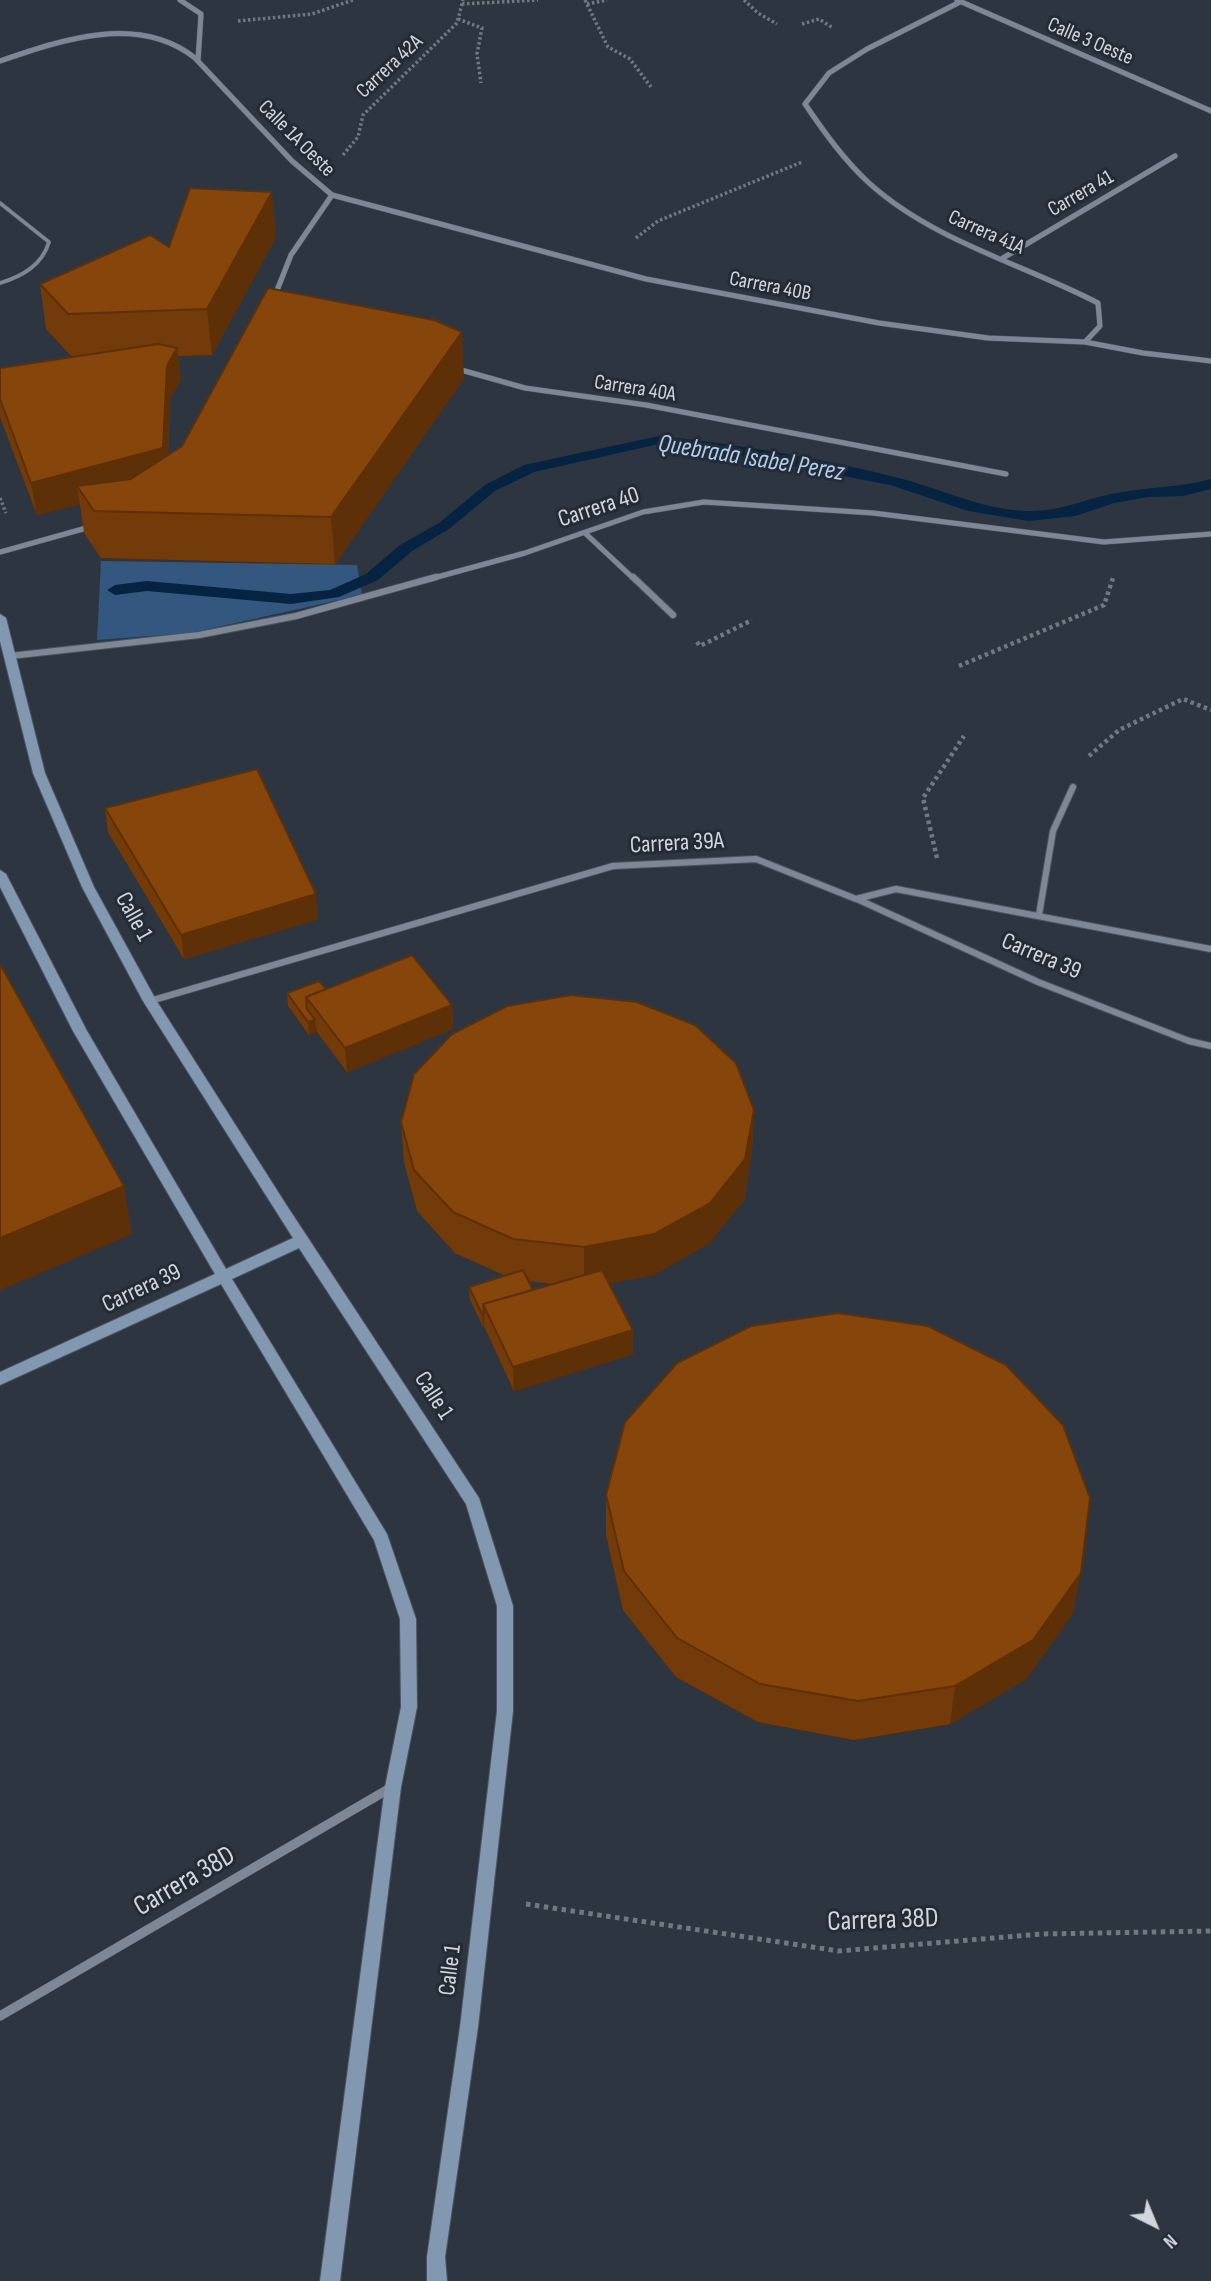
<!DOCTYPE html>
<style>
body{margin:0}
#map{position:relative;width:1211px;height:2281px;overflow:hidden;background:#2d3640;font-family:"Sofia Sans Condensed",sans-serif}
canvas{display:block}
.north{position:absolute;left:1120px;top:2190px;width:70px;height:70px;-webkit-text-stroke:5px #232c36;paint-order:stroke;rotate:137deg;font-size:19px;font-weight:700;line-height:28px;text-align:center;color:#d0d6dc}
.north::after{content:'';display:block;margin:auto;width:24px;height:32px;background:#d0d6dc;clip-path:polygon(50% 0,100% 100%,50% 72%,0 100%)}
</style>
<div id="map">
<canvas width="1211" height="2281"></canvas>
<div class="north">N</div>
</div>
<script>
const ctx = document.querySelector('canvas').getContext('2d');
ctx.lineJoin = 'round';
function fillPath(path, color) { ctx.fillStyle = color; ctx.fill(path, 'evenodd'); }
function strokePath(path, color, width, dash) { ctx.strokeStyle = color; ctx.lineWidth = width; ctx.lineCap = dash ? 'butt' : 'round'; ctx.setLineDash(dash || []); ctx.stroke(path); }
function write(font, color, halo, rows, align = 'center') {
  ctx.font = font + ' "Sofia Sans Condensed",sans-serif'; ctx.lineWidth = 6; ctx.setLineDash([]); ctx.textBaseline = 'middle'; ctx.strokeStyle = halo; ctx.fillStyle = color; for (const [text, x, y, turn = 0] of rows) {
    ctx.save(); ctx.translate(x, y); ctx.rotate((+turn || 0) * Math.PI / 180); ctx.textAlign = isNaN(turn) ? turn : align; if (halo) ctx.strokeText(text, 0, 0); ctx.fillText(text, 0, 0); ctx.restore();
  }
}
const green = new Path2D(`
 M101,561L357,565L362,595L190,633L97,640Z`);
const stream = new Path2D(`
 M659,436C737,444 819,458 895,477C940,488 981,510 1028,511C1058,512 1083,500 1111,494C1145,487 1178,488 1211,479V489L1183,496L1148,497L1114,503L1075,516L1029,521L968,511L890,485L707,450L659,444L534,472L495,491L449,529L412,551L378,580L339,597L291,604L147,591L115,595L107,590L115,585L147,581L291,594L330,590L366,574L400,545L439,523L485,485L524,465Z`);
const pathFar2 = new Path2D(`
 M585,0L608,47L630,59L651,87
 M744,0L758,13L777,24
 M462,4L538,0
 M587,4L607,0
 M458,19L482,28L477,54L481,83
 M238,21L312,14L353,0
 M802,24L819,19L833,28
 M343,155L358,137L363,115L457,23L463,0
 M636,238L658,221L802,162
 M0,498L6,513`);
const pathFar1 = new Path2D(`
 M697,642L700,646L752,620
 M959,666L1104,605L1113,578
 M1089,756L1119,730L1183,699L1211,710
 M937,858L923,798L964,736`);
const path = new Path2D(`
 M526,1904L839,1951L1041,1934L1211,1931`);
const lane = new Path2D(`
 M0,203L49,242C42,265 23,276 0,283`);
const streetFar2 = new Path2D(`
 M180,0L201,14L198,61
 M957,0L1211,111
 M960,2L867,49L829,73L805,104C824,132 844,160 869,183C933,241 1023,264 1098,303L1100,326L1085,342
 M0,61C61,40 138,13 195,58L292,161L332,195L646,279L879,323L988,338L1085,342L1143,353L1211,361
 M1003,258L1175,156
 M274,298L291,255L332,195
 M454,368L525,388L646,405L1006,474
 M585,533L634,579
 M0,552L90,527
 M430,579L525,553L643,512L704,502L873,513L1104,542L1211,534`);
const streetFar1 = new Path2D(`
 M633,577L673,615
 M10,656L199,635L296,616L436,577
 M857,899L1038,982L1189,1041L1211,1046
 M1039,915L1053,831L1073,787
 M150,1001L613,866L756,859L856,899L896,889L1211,949`);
const street = new Path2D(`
 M0,2016L392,1787`);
const secondary = new Path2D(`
 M0,614L6,618L45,773L94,887L156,1000L287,1206L479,1498L513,1606V1711L478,2027L445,2257L447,2281H427V2257L460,2027L497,1711V1606L466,1504L299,1248L232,1279L387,1534L416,1619L417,1707L401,1787L340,2281H320L385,1787L401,1707L400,1619L374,1540L221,1284L0,1385V1372L215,1274L73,1031L0,887V870L6,874L87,1031L226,1269L293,1238L143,1001L82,887L33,773L0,641Z`);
const wall = new Path2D(`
 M276,237L212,355L178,356L181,380L170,398L168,456L464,378L335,564L101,558L84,533L80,504L37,515L0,417V368L72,357L46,329L40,284L169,247Z
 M105,808L318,919L184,959L108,832Z
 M326,989L452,1005L453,1029L347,1072L317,1032L309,1035L288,1006L287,993Z
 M754,1110L752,1151L744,1200L709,1243L653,1275L609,1283L633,1330V1354L514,1391L484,1326L483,1327L470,1299L469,1287L506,1276L455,1253L417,1211L404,1162L401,1122ZM528,1281L545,1283L552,1284L533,1290Z
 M606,1495L1073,1613L1026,1679L950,1724L854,1740L758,1722L676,1677L623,1610L606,1535Z`);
const shadedWall = new Path2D(`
 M272,192L276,237L212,355L207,309Z
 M462,332L464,378L335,564L331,517Z
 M177,348L181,380L170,398L167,481L77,486L80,504L37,515L31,483Z
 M316,894L318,919L184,959L181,935Z
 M452,1005L453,1029L347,1072L345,1048Z
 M315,1020L317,1032L309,1035L308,1022Z
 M754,1110L752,1151L744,1200L709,1243L653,1275L584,1288V1247Z
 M124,1186L132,1234L0,1290V1238Z
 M482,1314H484V1326L483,1327Z
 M633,1330V1354L514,1391L513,1367Z
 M1081,1573L1073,1613L1026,1679L950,1724L955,1686Z`);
const building = new Path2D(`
 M190,188L272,192L207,309L68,314L40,284L150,235L169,247Z
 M268,288L434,320L462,332L331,517L94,511L77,486L131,479L182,446Z
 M158,344L177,348L167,366L163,448L31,483L0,399V368Z
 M257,769L316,894L181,935L105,808Z
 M412,955L452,1005L345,1048L306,997Z
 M0,964L124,1186L0,1238Z
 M319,981L326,989L306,997L307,1009L315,1020L308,1022L287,993Z
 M571,995L637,1002L695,1025L736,1063L754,1110L745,1159L710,1203L654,1234L584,1247L513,1239L453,1212L414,1170L401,1122L414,1074L452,1034L507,1006Z
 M523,1270L533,1290L483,1304L484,1314H482L469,1287Z
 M602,1270L633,1330L513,1367L483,1304Z
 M838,1313L928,1326L1006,1365L1063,1425L1090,1498L1081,1573L1033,1640L955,1686L858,1701L760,1684L677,1638L624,1571L606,1495L625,1422L677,1363L751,1326Z`);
const farStreetnames = [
 ["Calle 3 Oeste",1090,42,23],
 ["Carrera 42A",390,67,-43],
 ["Calle 1A Oeste",296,139,45],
 ["Carrera 41",1081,194,-30],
 ["Carrera 41A",986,233,24],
 ["Carrera 40B",770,287,11],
 ["Carrera 40A",635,389,9]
];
const streetNames = [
 ["Carrera 40",599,508,-18],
 ["Carrera 39A",677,844,-3],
 ["Calle 1",133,917,61],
 ["Carrera 39",1041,957,23],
 ["Carrera 39",142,1289,-25],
 ["Calle 1",433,1396,57],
 ["Calle 1",451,1970,-83]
];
const waterNames = [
 ["Quebrada Isabel Perez",751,459,9]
];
const nearStreetnames = [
 ["Carrera 38D",185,1882,-30],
 ["Carrera 38D",883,1921,-2]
];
fillPath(green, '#33577f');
fillPath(stream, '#062341');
strokePath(lane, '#4d545d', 4.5);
strokePath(streetFar2, '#4d545d', 6);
strokePath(streetFar1, '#4d545d', 8);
strokePath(street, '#4d545d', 10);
strokePath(secondary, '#4d545d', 2);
strokePath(pathFar2, '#707880', 3.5, [2.5, 2.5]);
strokePath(pathFar1, '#707880', 4.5, [3.5, 3.5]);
strokePath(path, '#707880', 5, [4.5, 4.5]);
strokePath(lane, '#7e8894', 3.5);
strokePath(streetFar2, '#7e8894', 5);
strokePath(streetFar1, '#7e8894', 6);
strokePath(street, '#7e8894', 9);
fillPath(secondary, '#8298b0');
fillPath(wall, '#733b09');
fillPath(shadedWall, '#5e3007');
fillPath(building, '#86450a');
strokePath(building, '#5e3007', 2);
write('21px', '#d0d6dc', '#232c36', farStreetnames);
write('24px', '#d0d6dc', '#232c36', streetNames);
write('italic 26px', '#b0cdee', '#232c36', waterNames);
write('28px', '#d0d6dc', '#232c36', nearStreetnames);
</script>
